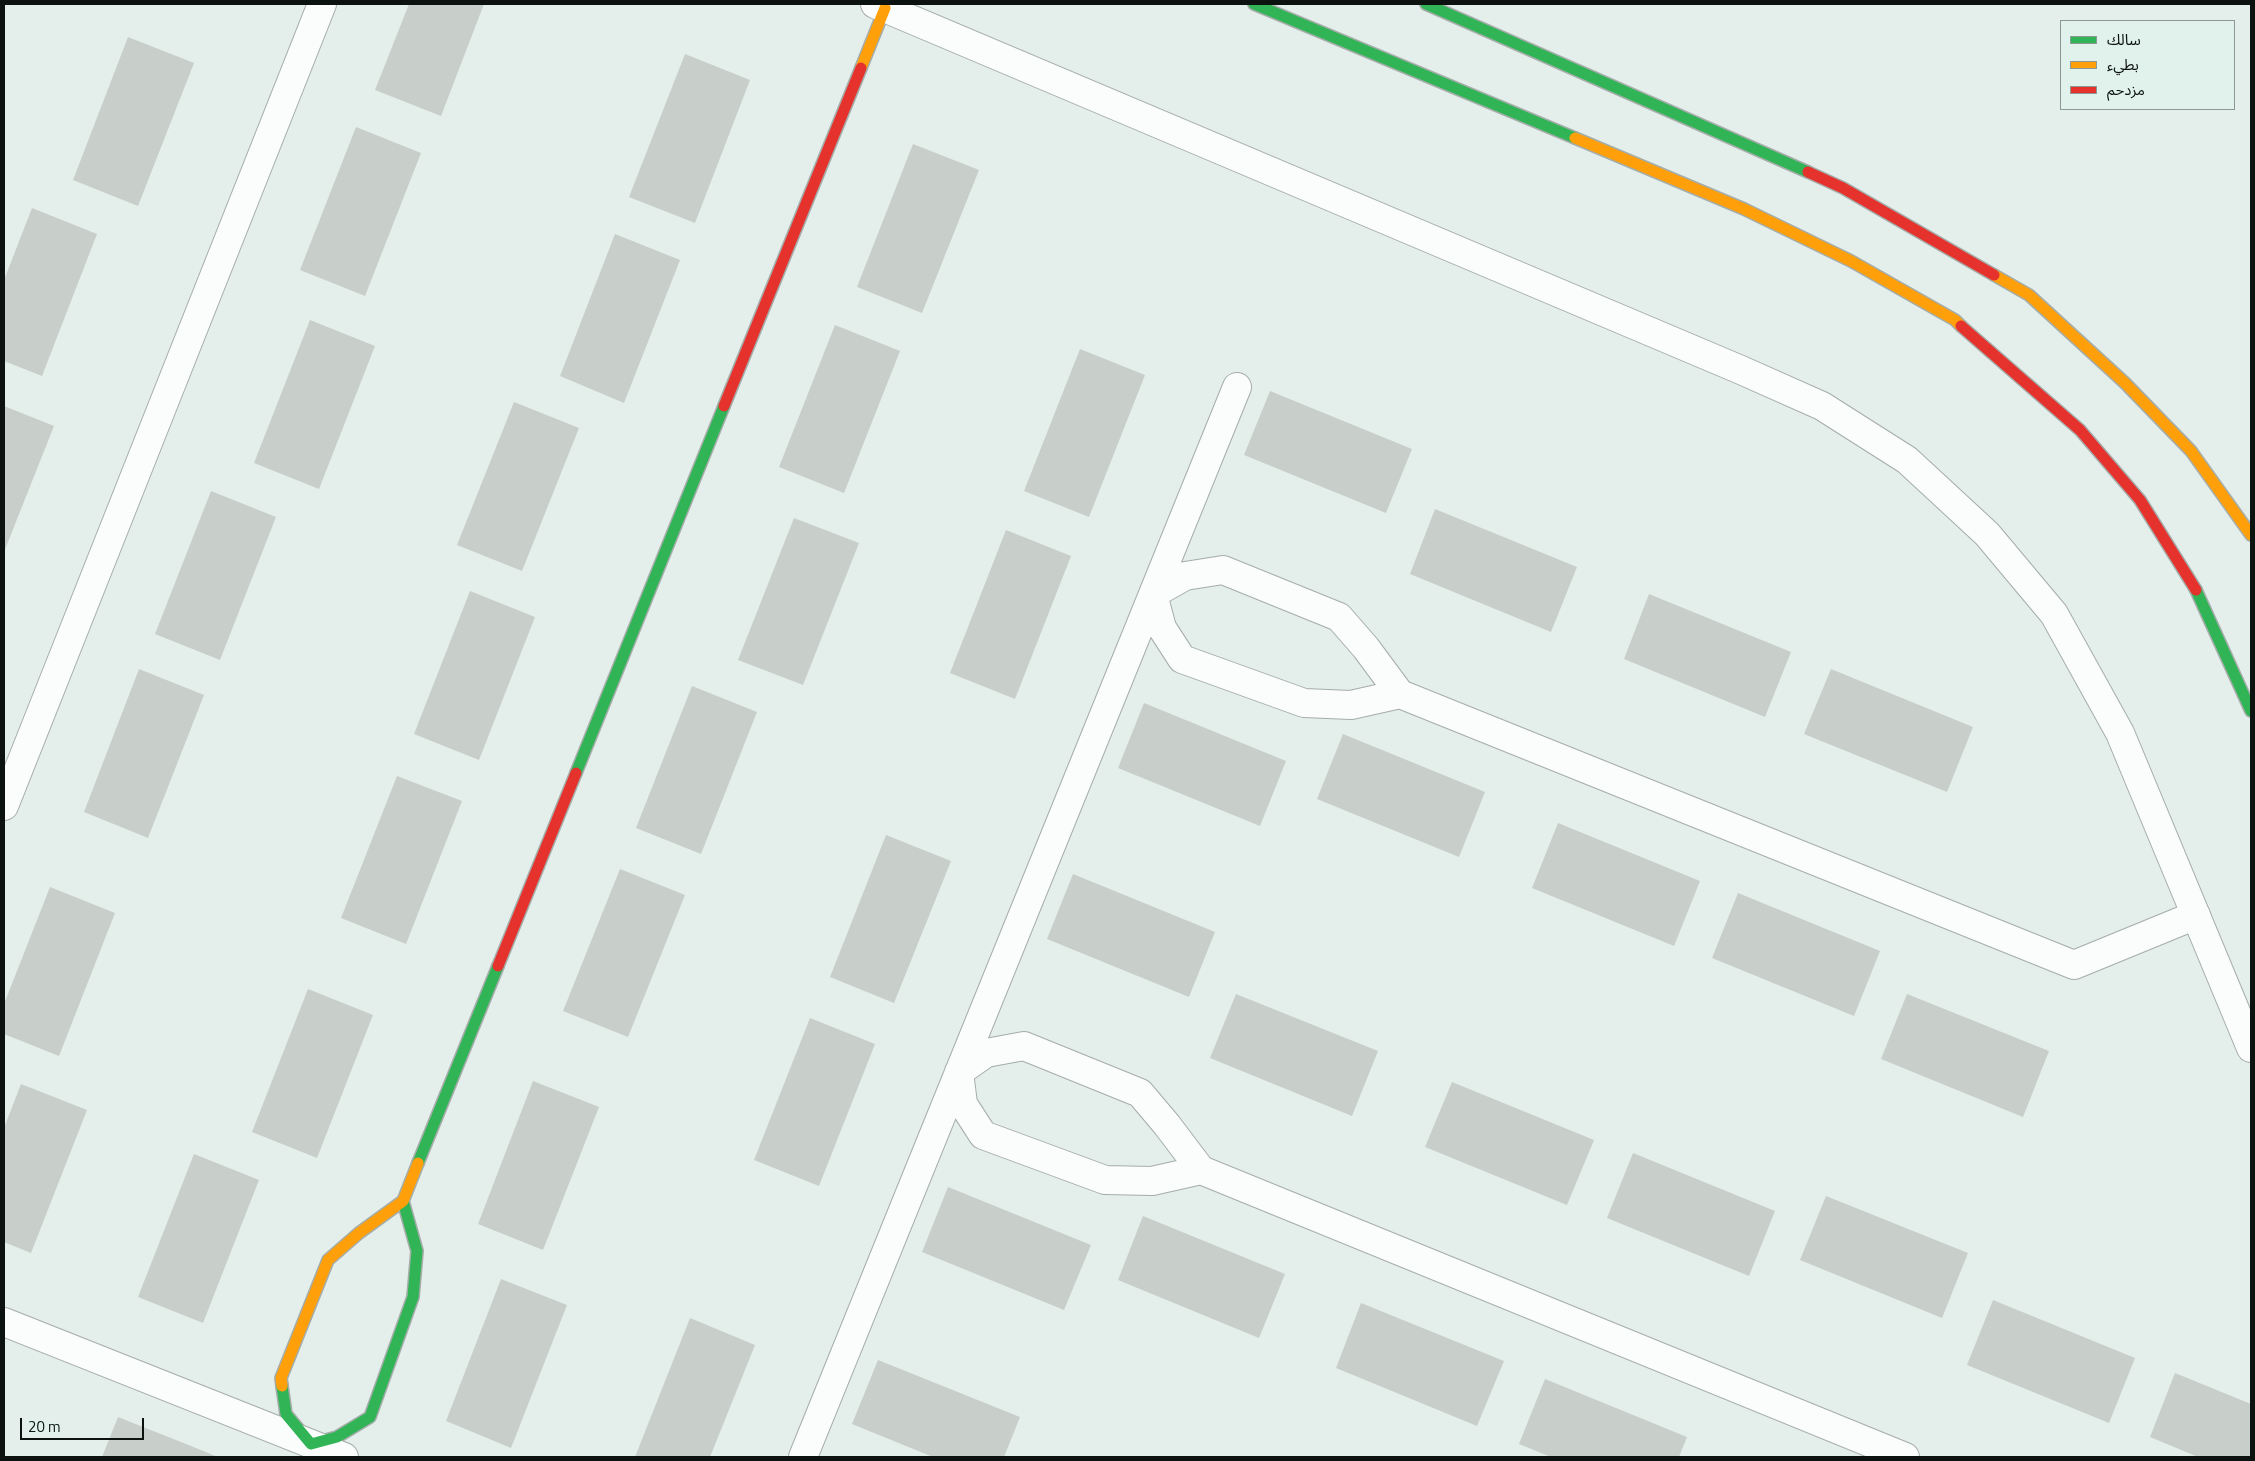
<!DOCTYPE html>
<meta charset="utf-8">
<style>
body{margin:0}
#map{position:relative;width:2255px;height:1461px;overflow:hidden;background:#e4eeea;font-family:"Titillium Web","Noto Sans Arabic",sans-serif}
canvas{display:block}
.frame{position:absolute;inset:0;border:5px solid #0c1210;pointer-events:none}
.legend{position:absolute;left:2060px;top:20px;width:175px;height:90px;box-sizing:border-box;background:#e0f2eb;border:1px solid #8b9893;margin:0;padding:6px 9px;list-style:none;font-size:15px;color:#0c1210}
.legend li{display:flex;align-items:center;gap:10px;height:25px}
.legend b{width:25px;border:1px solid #8b9893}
.scale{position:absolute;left:20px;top:1418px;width:124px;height:22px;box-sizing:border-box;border:2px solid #0c1210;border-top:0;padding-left:6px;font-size:15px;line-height:18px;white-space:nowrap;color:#0c1210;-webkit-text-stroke:4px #e0f2eb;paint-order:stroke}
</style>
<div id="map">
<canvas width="2255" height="1461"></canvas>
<div class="frame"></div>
<ul class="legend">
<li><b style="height:6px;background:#30b455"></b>سالك</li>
<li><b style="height:6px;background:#ff9f0a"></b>بطيء</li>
<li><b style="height:6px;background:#e5322d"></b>مزدحم</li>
</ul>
<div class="scale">20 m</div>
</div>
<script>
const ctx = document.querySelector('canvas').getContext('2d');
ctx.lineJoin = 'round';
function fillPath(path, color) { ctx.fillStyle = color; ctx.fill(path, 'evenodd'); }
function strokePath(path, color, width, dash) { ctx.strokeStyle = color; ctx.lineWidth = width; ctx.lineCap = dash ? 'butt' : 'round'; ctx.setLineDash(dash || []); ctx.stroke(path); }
const building = new Path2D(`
 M409,4H484L441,116L375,90Z
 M128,37L194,63L138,206L73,180Z
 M685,54L750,80L695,223L629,197Z
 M356,127L421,153L365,296L300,270Z
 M913,144L979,170L922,313L857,287Z
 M32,208L97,234L42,376L4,361V280Z
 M615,234L680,260L624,403L560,376Z
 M310,320L375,346L319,489L254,463Z
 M835,325L900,351L844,493L779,467Z
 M1080,349L1145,375L1089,517L1024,491Z
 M1270,391L1412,449L1386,513L1244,455Z
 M514,402L579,428L522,571L457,545Z
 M4,406L54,426L4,552Z
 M211,491L276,517L220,660L155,634Z
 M1435,509L1577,567L1551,632L1410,574Z
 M794,518L859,543L803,685L738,660Z
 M1006,530L1071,556L1015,699L950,673Z
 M470,591L535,617L479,760L414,734Z
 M1649,594L1791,652L1765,717L1624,659Z
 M139,669L204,695L148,838L84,812Z
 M1831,669L1973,727L1947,792L1804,734Z
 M692,686L757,712L701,854L636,828Z
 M1144,703L1286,761L1260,826L1118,768Z
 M1343,734L1485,792L1459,857L1317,799Z
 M397,776L462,801L406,944L341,918Z
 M1558,823L1700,881L1674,946L1532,888Z
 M886,835L951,861L894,1003L830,977Z
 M620,869L685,895L628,1037L563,1011Z
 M1073,874L1215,932L1189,997L1047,939Z
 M50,887L115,913L59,1056L4,1034V1004Z
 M1738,893L1880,951L1854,1016L1712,958Z
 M308,989L373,1015L317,1158L252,1132Z
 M1236,994L1378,1051L1352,1116L1210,1058Z
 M1907,994L2049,1051L2023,1117L1881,1059Z
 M810,1018L875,1044L819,1186L754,1160Z
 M533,1081L599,1107L543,1250L478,1224Z
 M1452,1082L1594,1140L1567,1205L1425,1147Z
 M21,1084L87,1110L31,1253L4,1242V1128Z
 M1633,1153L1775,1211L1749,1276L1607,1218Z
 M194,1154L259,1180L203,1323L138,1297Z
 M948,1187L1091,1245L1064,1310L922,1252Z
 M1826,1196L1968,1253L1942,1318L1800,1260Z
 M1143,1216L1285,1274L1259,1338L1118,1280Z
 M501,1279L567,1305L511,1448L446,1421Z
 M1993,1300L2135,1358L2109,1423L1967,1365Z
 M1361,1303L1504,1361L1477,1426L1336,1368Z
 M690,1318L755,1345L710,1457H635Z
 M878,1360L1020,1417L1004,1457H933L852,1424Z
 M2175,1373L2251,1404V1457H2198L2150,1437Z
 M1545,1379L1687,1437L1679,1457H1551L1519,1444Z
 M118,1417L191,1446L218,1457H102Z`);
const street = new Path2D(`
 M875,4L1741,370L1822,406L1907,460L1987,534L2054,614L2120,733L2251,1048
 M1400,694L1351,705L1304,703L1182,659L1162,628L1153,594L1185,576L1223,570L1339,617L1366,648L1400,694L2074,965L2196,915
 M4,806L322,4
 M1201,1170L1152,1181L1105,1180L983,1135L963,1104L959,1072L986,1053L1024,1046L1140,1093L1167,1125L1201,1170L1905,1457
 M4,1322L344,1457
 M803,1457L1237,387`);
const fast = new Path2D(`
 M1254,4L1575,138
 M1426,4L1808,172
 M2196,590L2251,711
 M576,773L724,406
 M418,1163L498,966
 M282,1386L286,1414L311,1444L337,1437L370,1417L413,1297L417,1251L403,1201`);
const slow = new Path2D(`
 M861,68L885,8
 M1575,138L1744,209L1851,261L1955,320L1961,326
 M1994,275L2029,295L2125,383L2191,451L2251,535
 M282,1386L281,1378L328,1260L359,1233L403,1201L418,1163`);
const jam = new Path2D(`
 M1808,172L1843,188L1994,275
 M1961,326L2080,430L2140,500L2196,590
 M724,406L861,68
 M498,966L576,773`);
fillPath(building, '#c8cfcb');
strokePath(street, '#a5adaa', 30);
strokePath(fast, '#a5adaa', 14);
strokePath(slow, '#a5adaa', 14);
strokePath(jam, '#a5adaa', 14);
strokePath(street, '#fbfcfc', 28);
strokePath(fast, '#30b455', 11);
strokePath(slow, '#ff9f0a', 11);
strokePath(jam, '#e5322d', 11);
</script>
